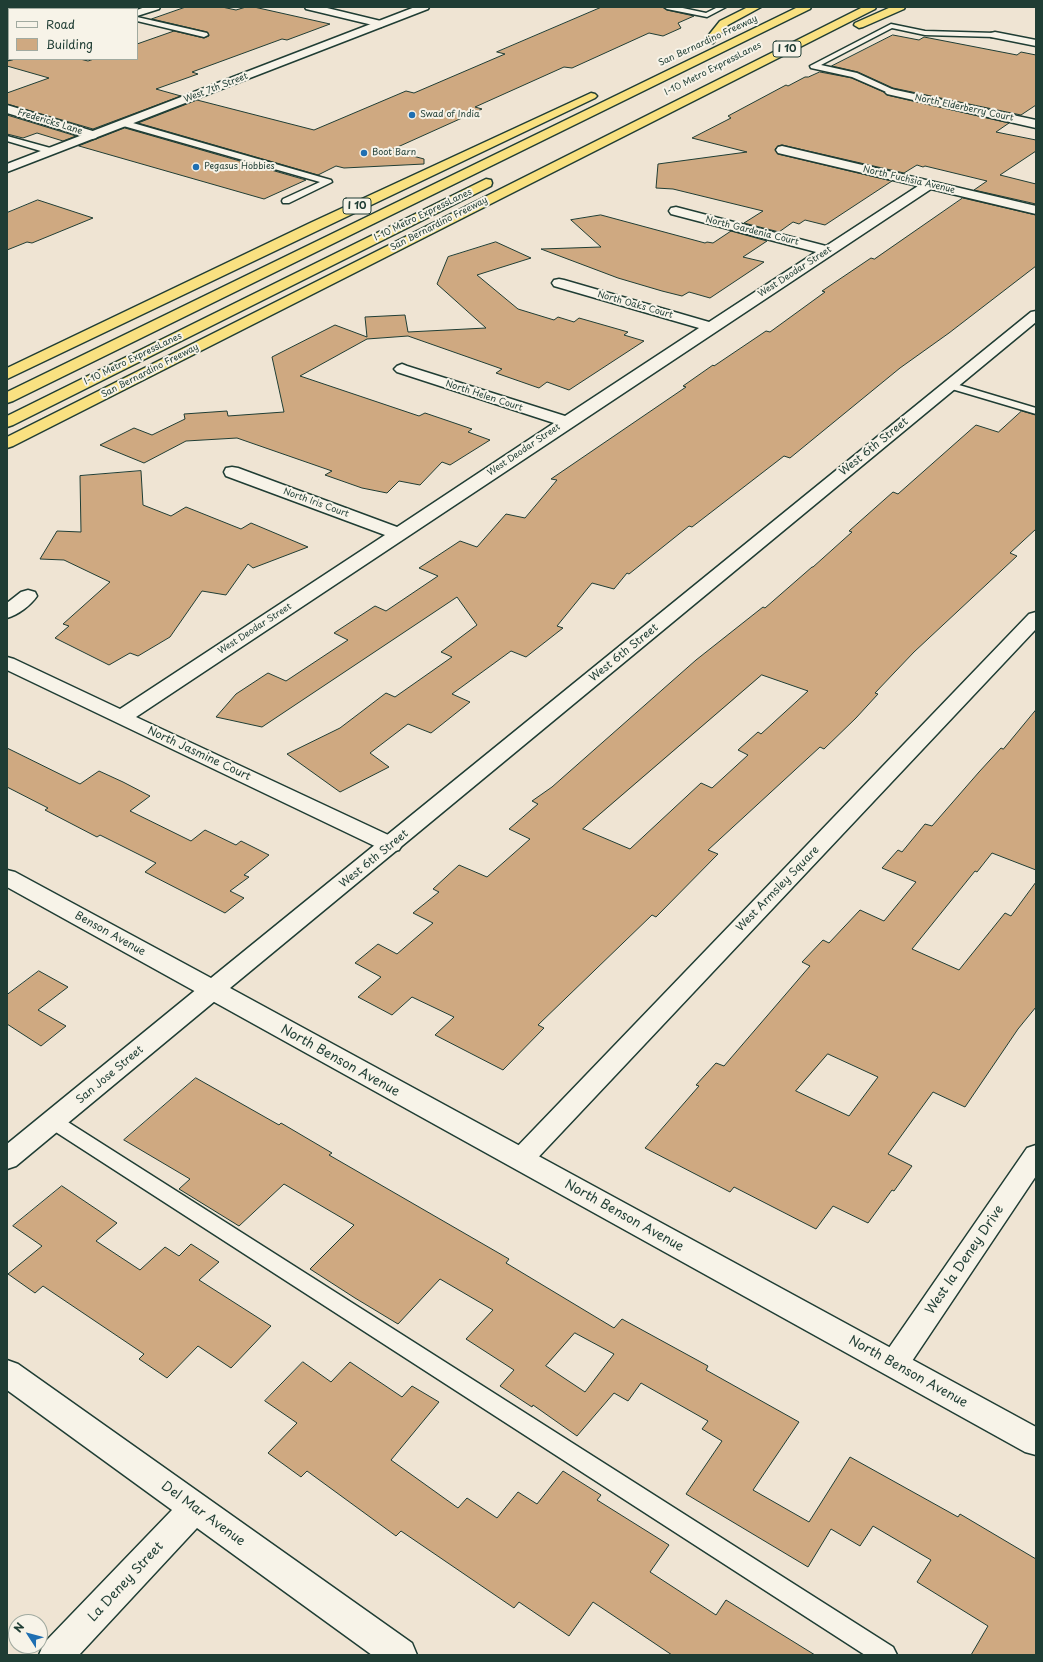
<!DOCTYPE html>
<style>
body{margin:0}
#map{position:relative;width:1043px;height:1662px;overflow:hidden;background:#efe4d3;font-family:"Playpen Sans",sans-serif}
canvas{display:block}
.frame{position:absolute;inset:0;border:8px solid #1f3d34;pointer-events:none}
.legend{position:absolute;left:8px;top:8px;width:130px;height:52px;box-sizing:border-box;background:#f7f3e8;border:1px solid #a1aaa0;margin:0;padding:5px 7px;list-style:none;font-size:12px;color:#1f3d34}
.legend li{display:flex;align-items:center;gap:8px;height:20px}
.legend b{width:20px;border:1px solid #a1aaa0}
.north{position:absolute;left:8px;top:1614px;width:40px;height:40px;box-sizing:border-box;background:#f7f3e8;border:1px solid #a1aaa0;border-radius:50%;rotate:306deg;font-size:11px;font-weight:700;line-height:16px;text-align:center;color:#1f3d34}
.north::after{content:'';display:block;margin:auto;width:14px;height:18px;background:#1f6fb2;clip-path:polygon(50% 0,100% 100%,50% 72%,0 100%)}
</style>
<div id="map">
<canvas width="1043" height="1662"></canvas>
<div class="frame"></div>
<ul class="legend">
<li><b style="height:5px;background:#f7f3e8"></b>Road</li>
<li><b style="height:11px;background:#cfa981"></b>Building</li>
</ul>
<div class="north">N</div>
</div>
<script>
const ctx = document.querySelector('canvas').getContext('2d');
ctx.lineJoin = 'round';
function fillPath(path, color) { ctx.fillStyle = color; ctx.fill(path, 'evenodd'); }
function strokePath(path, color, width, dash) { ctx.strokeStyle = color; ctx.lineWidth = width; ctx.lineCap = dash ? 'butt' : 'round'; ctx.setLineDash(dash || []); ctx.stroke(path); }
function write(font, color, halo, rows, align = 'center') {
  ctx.font = font + ' "Playpen Sans",sans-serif'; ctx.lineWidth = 4; ctx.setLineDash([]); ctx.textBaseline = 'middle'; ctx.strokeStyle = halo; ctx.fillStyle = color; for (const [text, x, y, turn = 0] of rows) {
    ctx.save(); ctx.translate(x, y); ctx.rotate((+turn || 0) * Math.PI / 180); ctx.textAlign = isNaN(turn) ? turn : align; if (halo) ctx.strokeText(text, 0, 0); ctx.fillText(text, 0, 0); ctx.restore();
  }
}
const building = new Path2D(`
 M186,7H222L236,10L246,7H254L330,24L287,40L282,39L192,72L198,74L156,89L181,96L93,129L7,104V93L49,78L7,66V61L13,59H80L88,61L94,59H137V44L174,31L204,38L209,36L207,32L152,19Z
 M602,7H663L667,10L694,16L678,23L681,28L663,36L649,33L572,68L564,67L475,107L482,109L391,150L424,159V164L344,168L336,166L318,175L138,123L197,100L314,130L406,91L414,93L505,54L497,52Z
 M893,35L919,40L924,37L1017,55L1021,52L1036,55V105L1021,115L893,88L858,72L832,66Z
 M820,72L852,78L884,92L887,95L1009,123L996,132L1036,140V151L1000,175L1036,184V204L974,190L987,181L925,166L923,167L917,165L904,173L782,145L778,146L775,149L778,154L892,181L825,225L805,220L799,224L793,222L779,232L744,223L763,211L673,189L656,188L658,164L747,152L692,138L731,118L728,116L786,85L788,86L805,77H808Z
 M7,115L76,136L63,141L37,133L23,138L7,134Z
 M125,128L306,180L264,199L79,146Z
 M963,198L1036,215V266L949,333L900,368L790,458L784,456L692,527L689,526L629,574L627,573L614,589L592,583L557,626L563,628L526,657L511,651L452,694L470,702L431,733L408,724L370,753L389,767L340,792L287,754L340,728L386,693L395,697L452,657L441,652L477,625L457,597L262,727L216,717L236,694L268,673L286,681L348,640L334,633L375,606L386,611L438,576L419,568L460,541L477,547L506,514L525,518L557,480L551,479L686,387L683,386L713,365L714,366L766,331L770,332L825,292L822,291L871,258L874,259Z
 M38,200L93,218L32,243L27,242L7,250V213Z
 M601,215L705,243L707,242L713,243L731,231L767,241L743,257L764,262L710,298L689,292L682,296L662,291L618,278L541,249L601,247L571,220Z
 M496,242L531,258L477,275L518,309L554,320L558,317L574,322L579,318L628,332L624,335L644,341L569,390L547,382L539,388L496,373L502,369L408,336L367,339L300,376L419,416L425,413L472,429L468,432L490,440L450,465L442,462L420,485L399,481L387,493L362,488L325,475L332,471L237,438L186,441L144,463L100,445L134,428L152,435L185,419L184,414L227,411L228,416L284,412L272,357L335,325L367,337L365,317L405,315L408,332L486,328L437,284L448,257Z
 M1022,411L1036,415V529L1010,553L1017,556L914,652L875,693L878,694L856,718L824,749L820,747L708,850L718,854L656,917L652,915L538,1025L544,1028L503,1070L435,1035L454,1017L412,997L392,1015L358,997L381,977L355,963L378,944L397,954L433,923L413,913L439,892L433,889L459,865L487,877L530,839L509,829L538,804L532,801L552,787L696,660L763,607L765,608L812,567H813L852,532L849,531L893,492L898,494L976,425L998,432ZM762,675L808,691L761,734L758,732L738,750L748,755L712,788L701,783L630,849L583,829Z
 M141,471L143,505L171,516L186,507L241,529L251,523L308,547L253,568L248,564L226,595L202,591L170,637L138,656L130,653L109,665L55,638L69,626L63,624L110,582L64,560L40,559L57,531L81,532L80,476Z
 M1036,710V870L992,853L977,872L975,871L912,949L959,970L1005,913L1011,916L1036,882V1007L1018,1029L965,1107L933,1092L888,1154L912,1166L894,1191L892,1190L868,1223L833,1206L816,1229L734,1187L730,1192L645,1148L699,1086L696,1085L716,1063L724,1066L810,966L802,962L823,940L829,943L860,910L884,921L916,882L882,868L898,850L902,852L925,824L932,826L979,772L1001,748L1003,749ZM828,1054L878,1077L849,1116L796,1091Z
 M7,748L80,784L99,771L123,782L150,796L130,811L191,841L205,830L236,845L241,841L269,855L244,875L249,877L230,891L244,898L225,913L145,872L156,863L100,835L97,837L45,810L48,808L7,787Z
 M39,971L68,987L38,1010L66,1026L41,1046L7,1024V995Z
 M196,1078L279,1125L281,1123L332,1153L329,1155L509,1259L506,1263L614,1328L622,1319L708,1366L706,1370L799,1422L753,1490L809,1522L850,1457L958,1517L960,1514L1036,1559V1655H971L988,1626L917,1582L931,1560L873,1526L860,1546L831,1529L808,1567L686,1494L722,1441L702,1429L708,1421L641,1383L628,1401L614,1393L577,1436L533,1405L532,1407L500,1386L514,1370L466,1339L493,1310L440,1279L398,1324L355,1298L310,1269L354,1225L284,1184L239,1226L179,1189L190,1179L124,1140ZM575,1333L614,1354L585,1392L546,1366Z
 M62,1186L117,1223L96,1241L140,1270L165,1247L179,1256L191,1244L219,1262L199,1280L271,1326L231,1368L198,1346L167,1378L139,1359L144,1354L43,1286L35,1293L8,1274L42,1246L13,1226Z
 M303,1362L331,1382L350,1362L402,1397L412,1386L439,1402L391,1460L458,1508L467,1498L497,1518L518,1492L537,1504L563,1471L601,1495L597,1500L669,1545L650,1572L716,1615L726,1600L815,1655H672L593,1602L569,1636L519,1602L514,1608L401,1531L396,1536L307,1471L301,1477L268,1453L297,1423L265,1401Z`);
const lane = new Path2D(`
 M85,7H97L101,9H88Z
 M664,7H678L706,13L718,7H726L707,17L667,9Z
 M137,17L207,33L208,35L204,37L137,21Z
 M891,24L925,31L995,33L999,35L995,37L925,35L892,28L821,65L857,73L894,90L895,92L891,94L852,77L811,68L810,66Z
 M120,121H126L331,180L332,182L289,203H283L282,201L283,199L320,182L120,125Z
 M7,136L54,149L55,151L51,154L7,141Z
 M949,382L1036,408V414L945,387L944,385Z
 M54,1115L60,1117L893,1647L897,1655H865L48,1127L45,1122L48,1117Z`);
const street = new Path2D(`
 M145,7H160L159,9L137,16V10Z
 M305,7H323L385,22L386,24L381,27L306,9Z
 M995,32L1036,40V46L991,37L990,35L991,33Z
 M7,53H9V59H12L7,60Z
 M891,89L1036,120V128L887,94L885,92L887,90Z
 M7,105L96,132L98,135L96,138L92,139L7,113Z
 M782,146L1036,206V214L931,189L136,717L399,840L402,845L399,850L391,852L383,850L7,670V657L14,659L120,709L385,535L226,476L224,472L226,468L232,467L238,468L397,527L554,423L397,372L394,369L397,366L402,364L407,366L565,416L699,328L554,286L552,283L554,280L559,279L564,280L709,322L816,252L671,214L669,211L671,208L676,207L826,246L918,186L778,153L776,150L778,147Z
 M28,590L35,592L37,596C31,605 18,615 7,618V603L21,592Z
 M1036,612V629L530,1166L521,1169L512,1166L508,1159L512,1152L1029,614Z
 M212,982L221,984L224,990L221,996L16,1166L7,1169V1144L203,984Z
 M1036,1145V1176L904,1373L894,1377L884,1373L879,1364L884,1355L1027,1148Z
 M7,1360L18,1364L412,1643L417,1655H372L197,1528L79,1655H39L44,1643L172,1510L7,1390Z`);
const secondary = new Path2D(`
 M415,7H429L428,9L7,172V164Z
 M1036,311V322L230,988L1036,1427V1455L1025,1452L7,887V870L15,872L211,978L1031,312Z`);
const highway = new Path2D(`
 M748,7H761L728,25L713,43H705L704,41L720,21Z
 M798,7H811L810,9L13,401L7,403V392Z
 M863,7H876L875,9L13,446L7,448V437Z
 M891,7H905L904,9L863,27L859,28L854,25L855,23Z
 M591,93L595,94L597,96L595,98L7,379V368L310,223Z
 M486,179L491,180L492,183L491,186L13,425L7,427V416Z`);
const markers = [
 [412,115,4,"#1f6fb2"],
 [364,153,4,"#1f6fb2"],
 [196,167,4,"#1f6fb2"]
];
const farStreetnames = [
 ["San Bernardino Freeway",708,41,-25],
 ["I-10 Metro ExpressLanes",713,69,-27],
 ["West 7th Street",216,88,-21],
 ["North Elderberry Court",964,108,12],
 ["Fredericks Lane",50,122,17],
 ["North Fuchsia Avenue",909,180,13],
 ["I-10 Metro ExpressLanes",423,215,-26],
 ["San Bernardino Freeway",439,224,-27],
 ["North Gardenia Court",752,231,14],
 ["West Deodar Street",795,272,-33],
 ["North Oaks Court",635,305,16],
 ["I-10 Metro ExpressLanes",133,359,-26],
 ["San Bernardino Freeway",150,371,-27],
 ["North Helen Court",484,396,18],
 ["West Deodar Street",524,450,-34],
 ["North Iris Court",316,503,20],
 ["West Deodar Street",255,629,-33]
];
const farPoinames = [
 ["Swad of India",420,115],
 ["Boot Barn",372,153],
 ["Pegasus Hobbies",204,167]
];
const shields = [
 [787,49,28],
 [357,206,28]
];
const shieldNames = [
 ["I 10",787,49],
 ["I 10",357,206]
];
const streetNames = [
 ["West 6th Street",874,447,-39],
 ["West 6th Street",624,653,-39],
 ["North Jasmine Court",199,754,25],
 ["West 6th Street",374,859,-39],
 ["West Armsley Square",778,889,-46],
 ["Benson Avenue",110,934,29],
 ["San Jose Street",110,1075,-40]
];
const nearStreetnames = [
 ["North Benson Avenue",340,1061,29],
 ["North Benson Avenue",624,1216,29],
 ["West la Deney Drive",965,1260,-56],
 ["North Benson Avenue",908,1372,29],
 ["Del Mar Avenue",203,1514,36],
 ["La Deney Street",126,1582,-47]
];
fillPath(building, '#cfa981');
strokePath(building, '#1f3d34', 1);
strokePath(lane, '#1f3d34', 3);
strokePath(street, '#1f3d34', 3);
strokePath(secondary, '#1f3d34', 3);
strokePath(highway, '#1f3d34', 3);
fillPath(lane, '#f7f3e8');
fillPath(street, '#f7f3e8');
fillPath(secondary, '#f7f3e8');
fillPath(highway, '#f9e181');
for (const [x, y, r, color] of markers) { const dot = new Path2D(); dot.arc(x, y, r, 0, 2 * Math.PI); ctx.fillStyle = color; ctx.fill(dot); strokePath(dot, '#f7f3e8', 1.5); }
write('9px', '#1f3d34', '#f7f3e8', farStreetnames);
write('9px', '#1f3d34', '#f7f3e8', farPoinames, 'left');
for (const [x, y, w] of shields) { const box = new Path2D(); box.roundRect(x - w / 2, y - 8, w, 16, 3); ctx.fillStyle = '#f7f3e8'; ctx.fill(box); strokePath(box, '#1f3d34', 1); }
write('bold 10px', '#1f3d34', null, shieldNames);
write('11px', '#1f3d34', '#f7f3e8', streetNames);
write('13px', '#1f3d34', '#f7f3e8', nearStreetnames);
</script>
